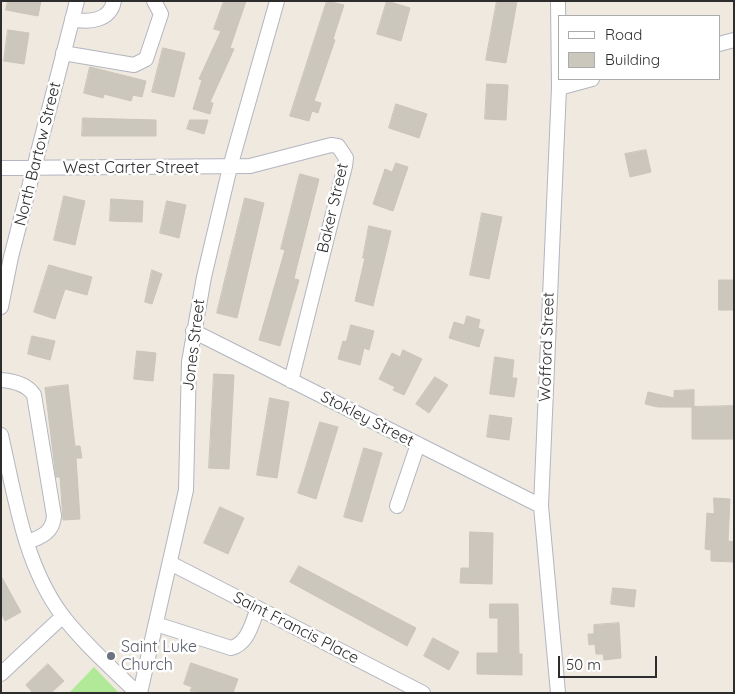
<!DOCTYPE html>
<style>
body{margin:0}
#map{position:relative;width:735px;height:694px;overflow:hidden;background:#efe9df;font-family:Quicksand,sans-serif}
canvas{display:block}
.frame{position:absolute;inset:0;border:2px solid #2d2d2d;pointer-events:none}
.legend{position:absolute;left:558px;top:15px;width:162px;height:65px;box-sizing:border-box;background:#fff;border:1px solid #ababab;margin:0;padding:6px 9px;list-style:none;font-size:15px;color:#2d2d2d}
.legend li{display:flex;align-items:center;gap:10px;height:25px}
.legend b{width:25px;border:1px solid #ababab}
.scale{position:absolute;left:558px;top:656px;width:99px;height:22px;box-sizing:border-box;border:2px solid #2d2d2d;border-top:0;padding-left:6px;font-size:15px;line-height:18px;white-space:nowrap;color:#2d2d2d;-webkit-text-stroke:4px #fff;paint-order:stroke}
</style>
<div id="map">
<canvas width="735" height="694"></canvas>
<div class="frame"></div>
<ul class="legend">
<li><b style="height:6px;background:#fff"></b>Road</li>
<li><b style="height:14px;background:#cbc7bd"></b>Building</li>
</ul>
<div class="scale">50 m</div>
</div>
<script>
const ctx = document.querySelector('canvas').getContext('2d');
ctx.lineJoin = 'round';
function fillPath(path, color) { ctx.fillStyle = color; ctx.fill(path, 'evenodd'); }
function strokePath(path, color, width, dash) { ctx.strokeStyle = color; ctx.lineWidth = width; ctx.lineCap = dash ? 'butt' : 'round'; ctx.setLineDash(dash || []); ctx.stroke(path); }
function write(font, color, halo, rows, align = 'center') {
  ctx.font = font + ' Quicksand,sans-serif'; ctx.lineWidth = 5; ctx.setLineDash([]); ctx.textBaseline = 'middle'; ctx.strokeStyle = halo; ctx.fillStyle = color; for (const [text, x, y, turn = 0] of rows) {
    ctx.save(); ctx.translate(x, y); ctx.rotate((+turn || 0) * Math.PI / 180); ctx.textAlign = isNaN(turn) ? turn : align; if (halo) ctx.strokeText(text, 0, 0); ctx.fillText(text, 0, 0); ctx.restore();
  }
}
const green = new Path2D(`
 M94,667L119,693H68H69Z`);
const building = new Path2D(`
 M8,1H41L38,16L6,10Z
 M224,1H246L230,48L234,49L210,102L213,103L210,114L193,109L202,80L199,79L221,31L214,29Z
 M327,1L344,5L333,39L335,40L314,101L321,103L318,113L312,111L309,121L290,116Z
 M387,1L410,8L401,41L377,34Z
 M497,1H517L506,63L486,60Z
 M8,30L29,33L24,64L4,61Z
 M163,48L185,53L174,97L152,92Z
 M90,67L146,81L142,97L133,95L131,101L104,94L103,98L84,93Z
 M487,84L508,85L506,120L485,119Z
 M396,104L427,114L419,138L389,128Z
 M83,118L156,120V136H82Z
 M190,120H208L204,134L187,129Z
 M646,150L651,172L630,177L625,154Z
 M396,163L408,167L393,211L373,204L385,169L392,172Z
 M300,174L319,179L296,270L294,279L299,280L280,346L259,340L285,250L281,249Z
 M64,196L85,201L75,245L54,240Z
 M245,198L264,203L237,318L217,313Z
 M111,199L143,201L142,222L110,221Z
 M167,201L186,205L179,238L160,233Z
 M482,213L502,217L489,279L470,275Z
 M369,226L391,231L373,306L355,301L365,258H363Z
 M49,265L92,277L87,295L65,289L55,319L34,312Z
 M152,270L162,274L152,304L145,302Z
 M719,280H734V310H719Z
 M467,316L480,320L478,328L484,330L479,347L449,338L454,322L464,325Z
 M351,325L374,331L369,350L364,348L360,365L338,359L343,341L346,342Z
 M32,336L55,341L50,360L28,354Z
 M403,350L422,359L404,395L393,390L395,387L379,379L392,353L400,357Z
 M137,351L156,353L153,381L134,379Z
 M495,357L514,360L512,378H517L514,397L490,394Z
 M214,374L234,375L229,469L209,468Z
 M435,377L448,385L429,413L416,404Z
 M68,385L75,446H80L82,458H76L80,519L63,520L60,477H56L45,388Z
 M694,390V407H658L645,404L648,392L674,398V391Z
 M270,398L289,402L277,478L257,475Z
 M734,406V439H692V407Z
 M490,415L512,418L509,440L487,437Z
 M320,422L338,427L316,499L298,493Z
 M364,448L382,453L362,522L344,517Z
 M714,498L730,499L728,541L734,542V562L711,561V550L705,549L707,513L714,514Z
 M220,507L244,518L228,554L204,543Z
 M470,532L493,533L492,584L460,583L461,568H469Z
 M299,566L416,628L407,646L290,582Z
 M1,576L21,612L5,621L1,613Z
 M613,588L636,590L634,607L611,604Z
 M490,604H518L519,654H522V675L477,674V653H498V618H490Z
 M619,623L621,658L604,660L603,654H596L595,644L589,645L588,634H594V625Z
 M433,638L459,652L449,670L424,656Z
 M191,663L238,679L233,693L190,691L192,687L184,684Z
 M48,664L64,681L51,693H33L26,685Z`);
const minor = new Path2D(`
 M558,1L559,88L541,506L558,693
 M72,19C89,23 110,21 114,1
 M719,44L734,40
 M63,53L134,65L146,59L161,14L154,1
 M559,88L592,79
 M1,168L250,166L331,145L338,146L346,158L345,166L291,381
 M1,307L11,257L77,1
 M193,331L541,506
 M1,380C14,381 27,384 34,395L54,516C53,532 42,537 27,542
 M1,435C15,496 24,564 62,615C83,643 112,668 137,693
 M397,506L418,444
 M170,563L423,693
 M156,624L231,648C248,644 252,623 258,608
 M1,674L63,616
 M140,693L186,490L189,362L204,277L230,167L277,1`);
const markers = [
 [111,656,5,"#6b7280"]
];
const streetNames = [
 ["North Bartow Street",38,154,-76],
 ["West Carter Street",131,168],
 ["Baker Street",333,208,-77],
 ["Jones Street",194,345,-83],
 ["Wofford Street",547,347,-88],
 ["Stokley Street",367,419,27],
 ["Saint Francis Place",296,628,27]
];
const worshipNames = [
 ["Saint Luke",121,647],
 ["Church",121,665]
];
fillPath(green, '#b1e999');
fillPath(building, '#cbc7bd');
strokePath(building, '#cbc5b8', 1);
strokePath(minor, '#b3b5c1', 16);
strokePath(minor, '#fff', 14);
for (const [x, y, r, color] of markers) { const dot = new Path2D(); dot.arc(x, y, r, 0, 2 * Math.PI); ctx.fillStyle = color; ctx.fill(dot); strokePath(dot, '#fff', 2); }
write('16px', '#2d2d2d', '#fff', streetNames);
write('16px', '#5b616d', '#fff', worshipNames, 'left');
</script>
